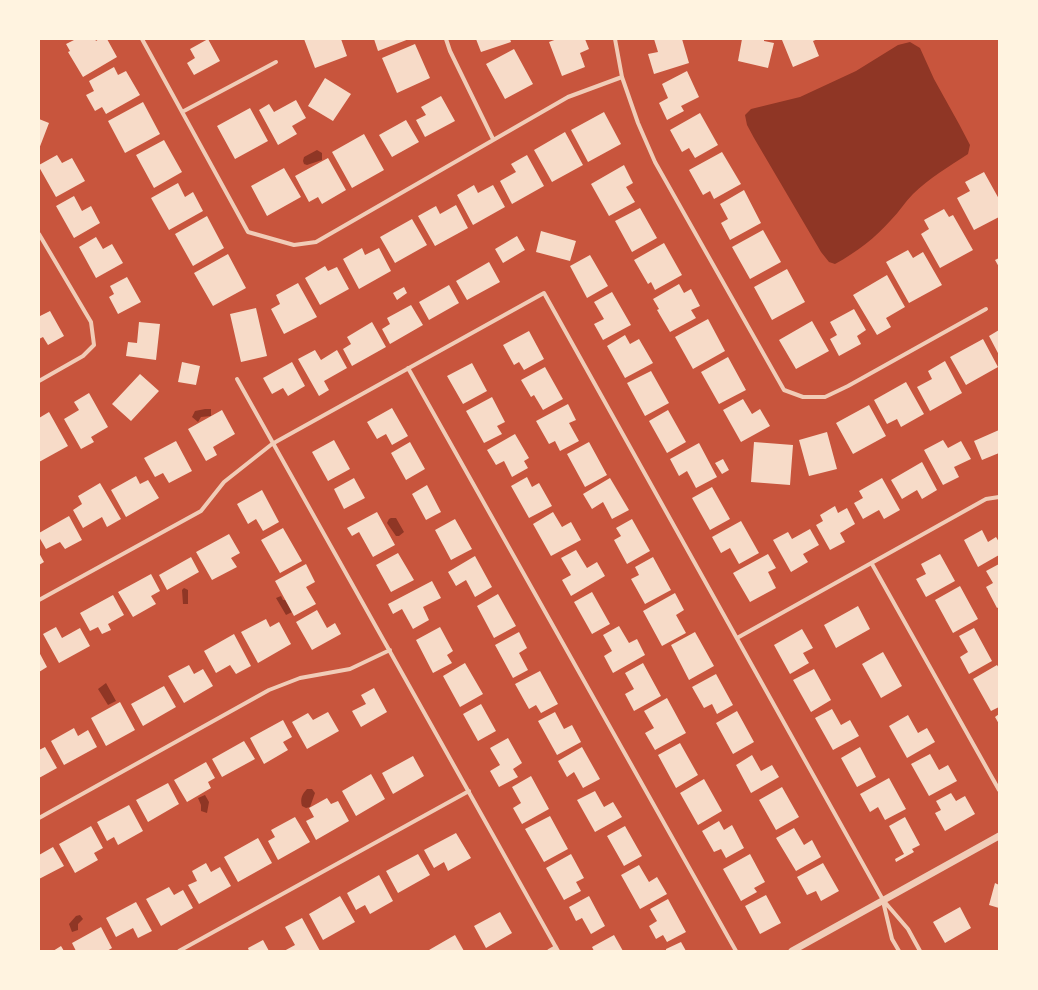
<!DOCTYPE html>
<style>
body{margin:0}
#map{position:relative;width:1038px;height:990px;overflow:hidden;background:#c8553d;font-family:Manrope,sans-serif}
canvas{display:block}
.frame{position:absolute;inset:0;border:40px solid #fff3e0;pointer-events:none}
</style>
<div id="map">
<canvas width="1038" height="990"></canvas>
<div class="frame"></div>
</div>
<script>
const ctx = document.querySelector('canvas').getContext('2d');
ctx.lineJoin = 'round';
function fillPath(path, color) { ctx.fillStyle = color; ctx.fill(path, 'evenodd'); }
function strokePath(path, color, width, dash) { ctx.strokeStyle = color; ctx.lineWidth = width; ctx.lineCap = dash ? 'butt' : 'round'; ctx.setLineDash(dash || []); ctx.stroke(path); }
const water = new Path2D(`
 M910,42L920,48L934,79L959,124L970,145L968,154C950,166 929,178 913,194C905,202 899,212 891,220C875,238 857,252 835,264L829,262L821,252L754,138L747,125L745,115L751,109L800,97L856,71L898,45Z
 M317,150L322,153V160L307,165L304,164L303,161L304,157Z
 M205,409H211V416L201,417L198,422L192,417L195,411Z
 M391,518H396L404,532L399,536H396L387,523L389,519Z
 M184,588L188,590V604H183L182,590Z
 M281,596L283,600H286L294,611L286,615L276,598Z
 M106,683L116,701L108,705L98,689Z
 M307,789H312L315,793L310,807L306,808L302,806C300,799 302,794 307,789Z
 M205,795L209,802L207,813L201,811V805L198,798Z
 M80,915L83,919L78,924V930L72,932L69,924L76,916Z`);
const building = new Path2D(`
 M76,39H95L96,41L99,39H107L117,57L83,77L68,52L70,51L66,44Z
 M208,39L220,61L194,75L187,63L195,58L190,49Z
 M304,39H341L347,56L315,68Z
 M374,39H409L378,51Z
 M476,39H510L511,42L481,52Z
 M557,39H585L589,49L580,53L585,67L562,76L549,42Z
 M654,39H682L689,63L654,74L648,54L658,52Z
 M742,39H764V41L774,43L768,68L738,61Z
 M785,39H818L813,41L819,56L793,67L782,40Z
 M415,44L430,78L397,93L382,58Z
 M514,49L533,84L505,99L486,64Z
 M114,67L118,75L126,71L140,95L106,114L102,107L95,111L86,95L94,91L89,81Z
 M687,71L699,97L681,106L684,111L667,120L659,103L668,98L662,84Z
 M325,78L351,94L333,121L308,106Z
 M441,96L455,121L425,137L416,120L426,115L421,107Z
 M296,100L306,118L292,126L297,134L278,145L259,110L269,104L274,112Z
 M143,102L160,134L125,153L108,121Z
 M250,108L268,141L235,159L217,126Z
 M604,112L621,144L588,162L571,130Z
 M700,113L718,145L695,158L689,148L682,152L670,130Z
 M39,119L49,123L39,149Z
 M406,120L419,142L392,157L379,135Z
 M565,132L583,165L552,182L534,150Z
 M364,134L384,170L352,188L332,152Z
 M164,140L182,172L154,188L136,155Z
 M722,152L741,184L714,199L710,191L703,195L689,170Z
 M57,155L62,163L72,158L85,181L56,197L39,167V165Z
 M527,155L544,186L512,204L500,181L516,172L511,164Z
 M328,158L346,190L322,204L318,197L309,202L295,176Z
 M624,165L633,183L626,187L635,202L609,216L591,184Z
 M284,168L301,197L267,216L251,186Z
 M984,172L999,199V217L974,230L957,198L970,191L965,182Z
 M178,183L185,197L193,192L203,211L169,230L151,198Z
 M474,185L478,193L493,185L505,207L473,225L457,195Z
 M744,190L761,223L730,240L721,223L728,219L720,204Z
 M74,196L82,211L91,206L100,223L74,238L56,206Z
 M456,205L468,228L435,246L418,216L436,206L440,214Z
 M640,208L657,238L632,252L615,221Z
 M944,209L949,217L953,215L973,250L940,268L921,234L929,229L924,220Z
 M207,216L224,248L193,266L175,234Z
 M412,219L427,245L395,263L380,237Z
 M763,230L781,262L750,279L732,247Z
 M541,231L576,241L570,261L536,252Z
 M517,236L525,250L503,263L495,249Z
 M96,237L103,249L112,244L123,263L96,278L79,247Z
 M664,243L682,275L655,290L651,282L648,284L634,260Z
 M362,248L365,255L379,248L391,271L359,289L343,259Z
 M908,250L913,258L923,252L942,285L909,303L886,262Z
 M228,254L246,288L213,306L194,273Z
 M590,255L608,286L587,298L570,266Z
 M999,258V267L995,260Z
 M489,262L500,282L467,300L456,281Z
 M325,266L328,271L337,267L349,289L320,305L305,278Z
 M787,269L805,302L772,320L754,287Z
 M887,275L905,307L886,318L891,327L877,335L853,295Z
 M127,277L141,302L118,314L109,297L114,294L110,286Z
 M298,283L317,317L284,334L271,309L280,304L276,295Z
 M679,284L684,293L691,289L700,306L691,310L696,318L670,332L657,310L659,309L653,299Z
 M449,285L459,303L429,320L419,302Z
 M404,287L407,293L397,300L393,293Z
 M612,292L631,325L603,340L594,324L604,319L594,302Z
 M411,305L423,325L390,344L382,329L390,324L387,318Z
 M256,308L267,356L241,362L230,314Z
 M854,309L866,330L857,336L861,344L839,356L830,339L837,335L830,322Z
 M50,311L64,336L48,345L43,337L39,339V313L40,316Z
 M708,319L725,351L693,369L675,337Z
 M812,321L829,351L796,369L779,340Z
 M139,322L160,324L156,360L126,356L128,342L137,343Z
 M372,322L386,347L352,366L343,349L351,344L347,337Z
 M999,330V355L989,336Z
 M529,331L544,359L524,370L519,362L514,365L503,345Z
 M625,335L630,344L639,339L653,363L625,378L607,346Z
 M983,339L998,367L966,385L950,357Z
 M315,350L321,360L337,350L347,368L324,381L329,390L319,396L298,359Z
 M728,357L746,390L719,404L701,372Z
 M945,361L962,393L930,411L917,387L932,379L928,371Z
 M182,362L200,366L196,385L178,382Z
 M292,362L305,386L288,396L283,388L272,394L263,378Z
 M472,363L487,391L463,404L447,376Z
 M545,367L563,399L543,410L534,395L531,397L521,380Z
 M651,371L669,403L645,416L627,383Z
 M140,374L159,391L131,421L112,404Z
 M906,382L924,414L901,427L897,419L887,424L874,400Z
 M89,393L108,427L91,437L94,442L81,449L64,419L79,410L74,402Z
 M492,397L505,422L497,426L502,434L484,443L466,411Z
 M743,399L752,414L760,409L770,426L741,442L723,410Z
 M568,404L576,420L569,423L579,441L560,451L555,441L549,444L536,421Z
 M869,405L886,436L853,454L836,423Z
 M392,408L408,436L392,445L386,434L377,439L367,422Z
 M222,410L235,434L213,447L217,455L206,461L188,429Z
 M668,410L686,442L667,453L649,421Z
 M49,412L68,446L39,462V418Z
 M999,430V453L982,460L974,441Z
 M827,432L837,469L809,476L799,440Z
 M515,434L529,458L524,461L528,468L512,477L504,461L496,465L487,450Z
 M334,440L350,469L328,481L312,452Z
 M943,440L948,448L961,441L971,459L954,467L959,477L943,485L924,450Z
 M176,441L192,471L169,483L163,473L155,477L144,458Z
 M410,442L425,469L406,480L391,453Z
 M589,442L607,475L585,487L567,454Z
 M754,442L793,445L790,485L751,482Z
 M699,443L717,477L696,488L687,471L679,476L670,459Z
 M723,459L729,470L722,474L715,463Z
 M922,462L937,490L922,499L917,490L902,499L891,480Z
 M136,476L140,484L148,480L159,498L126,517L111,490Z
 M527,477L532,487L539,483L552,506L529,518L511,486Z
 M354,478L365,498L344,509L334,489Z
 M610,478L629,510L612,519L603,502L592,509L583,494Z
 M882,478L900,510L884,519L879,510L863,519L854,503L863,498L859,491Z
 M100,483L121,519L107,527L102,517L83,528L73,510L82,504L78,496Z
 M427,485L441,512L426,520L412,494Z
 M712,487L730,519L710,530L692,498Z
 M262,490L279,522L263,531L256,519L248,524L237,504Z
 M835,506L838,513L847,508L855,524L840,533L845,542L830,550L816,525L823,521L820,515Z
 M377,512L395,545L373,557L359,532L352,536L347,528Z
 M553,512L562,527L571,522L581,540L551,556L533,524Z
 M69,516L82,540L65,549L60,542L46,549L39,537V533Z
 M455,519L472,549L451,560L435,530Z
 M632,519L650,551L627,564L614,540L621,536L616,528Z
 M741,521L759,553L739,564L730,548L721,553L712,537Z
 M283,528L302,561L280,573L261,540Z
 M810,529L819,545L803,554L808,562L791,572L773,540L788,532L792,539Z
 M982,530L988,542L996,537L999,542V555L978,567L964,540Z
 M229,534L240,553L231,558L237,567L212,580L196,552Z
 M576,550L587,568L597,562L605,576L571,596L562,580L571,575L561,558Z
 M39,553L44,562L39,565Z
 M398,553L414,580L391,592L376,565Z
 M768,554L776,568L768,572L776,588L750,602L733,573Z
 M940,554L955,581L926,597L916,579L926,574L921,564Z
 M475,556L492,587L475,597L466,580L456,586L448,572Z
 M191,557L199,572L167,590L159,575Z
 M653,557L671,590L645,604L631,579L639,575L635,567Z
 M306,564L315,582L306,587L316,604L294,616L275,581Z
 M999,564V607L997,608L986,587L993,583L986,571Z
 M151,574L160,591L151,596L156,604L133,617L118,592Z
 M432,581L441,598L423,607L429,620L413,629L402,609L393,614L388,604Z
 M960,586L978,619L953,633L935,600Z
 M592,592L610,624L592,634L574,602Z
 M675,593L684,610L676,615L686,633L662,646L643,611Z
 M498,594L516,626L494,638L477,606Z
 M113,595L124,615L108,624L111,630L102,634L98,627L90,631L80,613Z
 M858,606L870,629L836,648L824,625Z
 M317,610L327,628L335,623L341,634L312,650L296,622Z
 M266,619L270,627L279,622L291,644L258,663L241,632Z
 M619,626L629,643L637,639L645,655L613,673L604,656L612,651L603,635Z
 M56,627L62,638L80,628L90,646L59,663L43,634Z
 M440,627L453,651L447,655L452,663L433,673L416,640Z
 M974,628L992,661L969,674L960,657L968,652L959,636Z
 M802,629L813,648L803,653L809,663L790,674L774,645Z
 M519,632L527,648L519,653L528,670L513,678L495,645Z
 M695,632L714,666L689,680L671,645Z
 M234,634L251,666L236,674L230,665L216,673L204,651Z
 M39,652L47,667L39,672Z
 M883,652L902,686L881,698L862,664Z
 M465,663L483,694L460,707L443,676Z
 M643,663L661,696L634,711L625,694L634,689L625,673Z
 M189,665L194,674L203,669L213,686L184,703L168,676Z
 M997,665L999,668V707L991,711L973,679Z
 M814,669L831,700L811,712L793,680Z
 M540,671L558,704L541,713L536,705L529,709L515,684Z
 M716,674L733,705L717,714L712,704L704,708L692,687Z
 M164,686L176,707L143,726L131,704Z
 M374,688L387,712L361,727L352,711L366,704L361,695Z
 M667,698L686,733L655,750L645,733L654,728L644,711Z
 M120,702L135,730L106,746L91,718Z
 M481,704L496,731L478,741L463,714Z
 M832,709L841,725L850,720L859,736L833,750L815,718Z
 M737,711L754,742L733,754L716,723Z
 M328,712L339,731L307,749L292,722L308,713L313,720Z
 M555,712L564,729L572,725L581,742L557,755L538,721Z
 M999,714V724L995,717Z
 M908,715L918,733L927,728L935,742L907,758L889,726Z
 M283,720L292,737L283,742L288,750L264,764L250,738Z
 M74,728L78,736L88,730L97,747L64,765L51,741Z
 M508,738L522,763L513,769L518,777L499,787L490,771L500,765L490,748Z
 M244,741L255,759L222,777L212,759Z
 M680,743L698,775L676,788L658,755Z
 M45,747L57,768L39,778V750Z
 M582,747L600,779L583,788L574,772L567,777L558,761Z
 M860,747L876,777L857,787L841,758Z
 M930,754L939,770L948,765L957,781L929,796L911,764Z
 M752,755L761,771L772,765L779,777L751,793L736,765Z
 M413,756L424,776L393,794L382,773Z
 M206,762L215,778L208,782L211,788L187,802L174,780Z
 M371,774L385,799L356,816L342,791Z
 M531,776L549,809L522,824L513,808L521,803L512,787Z
 M889,778L906,809L885,820L878,807L870,812L860,794Z
 M704,779L722,811L698,825L680,793Z
 M168,783L179,804L148,822L136,800Z
 M782,787L799,817L776,830L759,800Z
 M595,791L604,807L613,802L622,817L595,832L577,800Z
 M951,793L956,801L965,796L975,814L945,831L935,813L941,810L936,801Z
 M327,798L331,804L338,801L349,821L316,840L306,821L314,817L309,808Z
 M129,805L143,831L118,845L114,837L107,841L97,822Z
 M550,816L568,849L544,862L525,829Z
 M295,817L310,842L278,860L268,841L275,837L271,830Z
 M905,817L920,845L912,849L914,852L896,862L895,859L904,854L889,826Z
 M719,821L724,830L732,825L744,848L726,858L721,849L714,852L702,831Z
 M91,826L103,848L94,853L98,860L75,873L59,844Z
 M625,826L642,856L624,866L607,836Z
 M794,828L804,845L812,840L821,857L796,871L776,838Z
 M456,833L471,858L448,871L444,862L434,868L424,850Z
 M258,838L272,863L238,882L224,857Z
 M53,847L64,866L39,879V855Z
 M418,854L430,875L398,893L386,871Z
 M571,854L584,878L576,882L581,891L564,900L546,868Z
 M750,854L765,882L754,888L757,892L741,901L723,869Z
 M206,863L211,872L220,867L231,886L199,904L188,885L197,881L192,871Z
 M823,863L839,891L821,901L816,891L807,895L797,877Z
 M639,865L649,882L657,877L667,894L640,909L621,875Z
 M379,875L393,901L370,914L365,905L356,910L347,893Z
 M995,883L999,885V908L989,905Z
 M169,887L174,895L183,890L193,908L161,926L146,899Z
 M766,895L781,923L760,934L745,906Z
 M340,896L355,922L323,940L309,914Z
 M589,896L605,926L591,934L582,918L576,921L569,907Z
 M668,899L686,932L667,942L663,935L656,939L649,926L657,921L650,909Z
 M136,902L152,931L138,938L133,928L116,937L106,918Z
 M960,907L971,928L945,943L933,922Z
 M500,912L512,933L486,948L474,926Z
 M302,918L320,951H284L295,945L285,927Z
 M101,927L112,948L107,951H76L72,943Z
 M455,935L464,951H429V950Z
 M614,935L623,951H594L592,947Z
 M263,940L269,951H249L248,948Z
 M681,942L686,951H666V949Z
 M61,946L64,951H53Z`);
const minor = new Path2D(`
 M142,39L248,232L294,245L316,242L568,97L622,77
 M446,39L450,51L493,139
 M615,39L622,77L638,123L655,162L784,390L803,397H825L848,386L986,309
 M182,112L276,62
 M39,234L91,322L94,345L83,356L39,381
 M408,368L736,951
 M237,379L558,951
 M872,564L999,790
 M39,600L201,511L224,482L272,444L544,293L883,900L908,929L920,951
 M737,638L986,499L999,497
 M39,818L269,690L300,678L350,669L390,650
 M883,901L892,939L899,951
 M179,951L469,791
 M549,951L556,947`);
const tertiary = new Path2D(`
 M792,951L999,836`);
fillPath(water, '#8f3625');
fillPath(building, '#f7dbc8');
strokePath(minor, '#f1ccb7', 4);
strokePath(tertiary, '#f1ccb7', 7);
</script>
